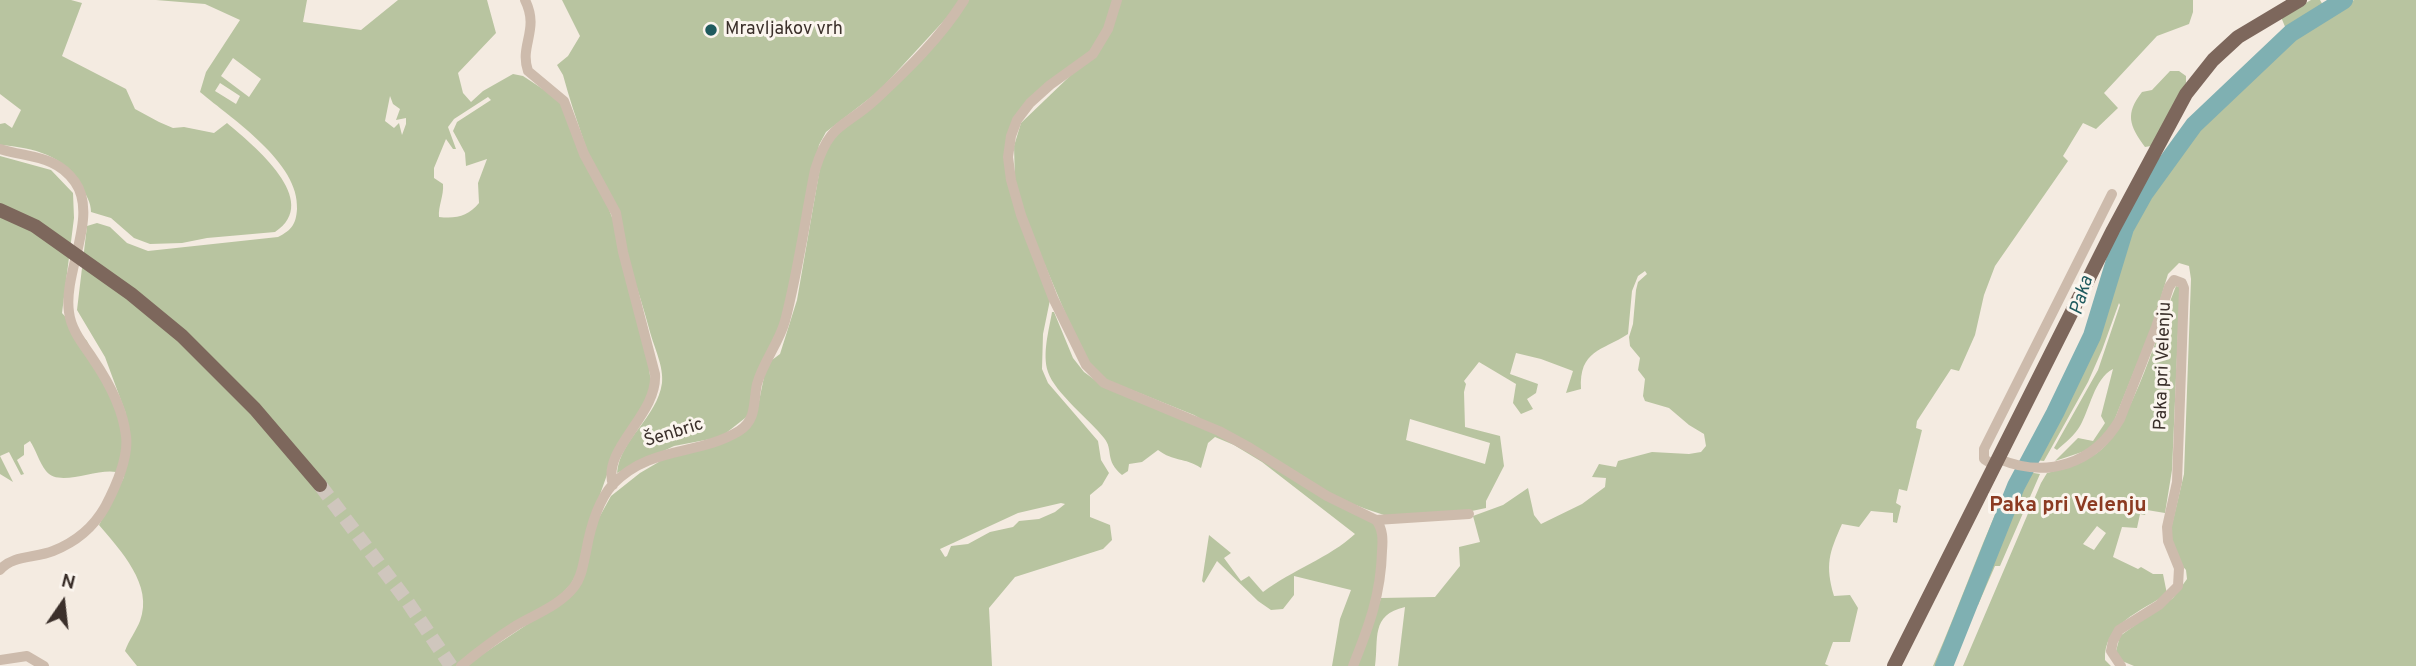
<!DOCTYPE html>
<meta charset="utf-8">
<style>
body{margin:0}
#map{position:relative;width:2416px;height:666px;overflow:hidden;background:#f4ebe1;font-family:Overpass,sans-serif}
canvas{display:block}
.north{position:absolute;left:28px;top:568px;width:70px;height:70px;-webkit-text-stroke:5px #fbf5ee;paint-order:stroke;rotate:14deg;font-size:19px;font-weight:700;line-height:28px;text-align:center;color:#3b302b}
.north::after{content:'';display:block;margin:auto;width:24px;height:32px;background:#3b302b;clip-path:polygon(50% 0,100% 100%,50% 72%,0 100%)}
</style>
<div id="map">
<canvas width="2416" height="666"></canvas>
<div class="north">N</div>
</div>
<script>
const ctx = document.querySelector('canvas').getContext('2d');
ctx.lineJoin = 'round';
function fillPath(path, color) { ctx.fillStyle = color; ctx.fill(path, 'evenodd'); }
function strokePath(path, color, width, dash) { ctx.strokeStyle = color; ctx.lineWidth = width; ctx.lineCap = dash ? 'butt' : 'round'; ctx.setLineDash(dash || []); ctx.stroke(path); }
function write(font, color, halo, rows, align = 'center') {
  ctx.font = font + ' Overpass,sans-serif'; ctx.lineWidth = 6; ctx.setLineDash([]); ctx.textBaseline = 'middle'; ctx.strokeStyle = halo; ctx.fillStyle = color; for (const [text, x, y, turn = 0] of rows) {
    ctx.save(); ctx.translate(x, y); ctx.rotate((+turn || 0) * Math.PI / 180); ctx.textAlign = isNaN(turn) ? turn : align; if (halo) ctx.strokeText(text, 0, 0); ctx.fillText(text, 0, 0); ctx.restore();
  }
}
const green = new Path2D(`
 M0,0H71L82,3L62,56L126,89L135,109L159,122L173,128L184,127L214,133L227,123C253,145 323,201 275,232L207,238L182,243L150,244L134,238L111,218L91,212C91,202 86,195 81,186C65,155 34,148 0,145V124L5,123L12,128L21,110L0,94Z
 M156,0H307L303,22L361,30L398,0H487L496,33L458,73L463,93L471,102L483,91L513,74L523,76L558,99L610,205L647,351L652,392L615,452L590,523L578,571L571,584L559,597L472,652L456,666H137L125,651C129,640 136,631 140,621C154,585 120,550 99,525L124,477L126,414L105,357L77,310L87,226L97,223L110,227L127,243L148,251L278,237C292,230 296,224 297,209C300,163 232,119 200,92L206,72L240,20L205,4ZM233,58L261,79L249,97L221,76ZM220,83L240,96L236,104L215,91ZM390,96L393,104L400,109L396,120L406,118V124L402,135L399,123L394,128L385,121ZM488,97L491,100L457,122L453,131L465,153L466,166L487,159L478,183L479,203C468,216 457,219 439,217C438,206 444,196 443,184L434,178V168L446,139L453,149H456L448,127L454,119Z
 M562,0H963L879,91L826,132L819,145L791,299L749,415L721,437L674,446L617,473C620,439 657,418 662,383C664,367 654,347 650,332C627,244 587,163 563,75L557,65L568,56L580,36Z
 M969,0H1115L1107,24L1090,52L1016,121L1006,161L1050,300L1043,334L1042,369L1048,383L1098,441L1101,460L1109,473L1102,485L1090,495V517L1110,525L1112,540L1103,549L1015,577L989,608L992,666H465L574,593L595,525L611,496L640,473L674,453L721,444L758,406L765,372L768,363L780,354L797,300L822,156L828,144ZM1061,503L1065,504L1055,512L1039,519L1019,521L1013,527L990,532L968,544L951,546L947,556L945,557L940,549L1018,513Z
 M1119,0H2193V12L2189,24L2157,36L2104,93L2118,108L2096,129L2083,123L2063,156L2068,161L1995,266L1984,295L1975,335L1959,371L1951,369L1917,421L1916,428L1922,430L1907,491L1899,489L1896,503L1901,506L1897,523L1893,522V513L1871,511L1859,527L1842,524C1829,553 1825,565 1834,596L1850,595L1858,608L1850,642H1833L1825,664L1829,666H1398L1405,607C1370,615 1379,639 1375,666H1357L1381,598L1435,597L1460,566L1459,547L1480,542L1473,516L1503,505L1528,488L1534,515L1541,524L1582,504L1605,487L1606,478L1592,477L1599,464L1616,467L1618,461L1652,452L1689,454L1701,452L1706,446L1704,434L1689,425L1669,408L1645,401L1643,396L1645,379L1638,370L1640,358L1630,346L1629,337L1633,324L1636,290L1638,282L1647,274L1645,271L1638,276L1632,291L1628,334C1602,351 1579,350 1581,389L1566,393L1573,371L1541,359L1516,353L1510,374L1538,384L1536,393L1527,399L1533,409L1521,414L1513,403L1516,384L1479,362L1464,381L1466,384L1464,392L1465,427L1500,436L1504,466L1486,501V508L1467,512L1387,516L1366,509L1332,496L1194,415L1107,380L1088,367L1031,232L1015,182L1014,146L1021,123L1071,75L1095,56ZM1410,419L1490,443L1485,464L1406,440Z
 M2311,0H2320L2324,7L2286,29L2281,17Z
 M2354,0H2416V666H2134L2122,661L2116,651L2120,636L2173,598L2187,579L2186,570L2178,561L2170,533L2184,474L2191,279L2189,266L2179,263L2168,274L2153,324L2112,426L2091,449L2055,461L2078,438L2093,441L2105,423L2101,416L2113,369C2094,379 2090,409 2080,426C2075,435 2065,443 2057,450L2054,448L2098,370L2120,305L2119,303L2102,350L2088,382L2044,461L2035,460L2055,427L2085,367L2129,229L2147,195L2167,165L2194,130L2271,60L2289,39Z
 M2170,71H2179L2186,76V83L2151,146L2145,147C2129,125 2125,114 2142,92L2152,90Z
 M0,156L51,170L73,193L74,218L62,313L87,341L109,386L124,435L122,459L116,472C96,468 59,488 46,471C39,462 36,450 30,441L24,445V455L17,460L24,474L21,475L9,452L0,456L13,482L0,474Z
 M2176,286L2180,287L2172,470L2165,513L2147,510L2145,515L2140,514L2137,528L2122,527L2113,557L2138,569L2141,567L2153,574H2163L2167,594C2141,611 2103,625 2105,660L2111,666H1963L2041,483L2047,473C2064,469 2089,461 2102,449C2132,422 2160,326 2176,286ZM2097,526L2106,533L2094,550L2083,544Z
 M1052,312H1054L1073,358L1084,372L1103,386L1192,419L1374,521L1378,529L1379,580L1350,666H1332L1340,619L1351,590L1294,576V595L1283,609L1271,610L1258,601L1217,561L1204,583L1202,581L1209,535L1231,553L1224,558L1241,581L1249,576L1263,592C1292,570 1329,558 1355,534L1262,462L1234,445L1215,437L1208,443L1201,468C1184,457 1174,462 1158,450L1142,462L1129,464L1128,471L1122,475C1104,460 1114,450 1104,438C1090,420 1055,393 1048,372C1042,354 1049,330 1052,312Z
 M2016,470L2021,471L1939,666H1933C1962,601 1984,533 2016,470Z
 M2028,472L2040,474L2000,566H1995L1978,605L1971,606Z`);
const river = new Path2D(`
 M1944,666L2016,486L2055,413L2092,336L2125,228L2144,194L2194,125L2291,33L2344,0`);
const majorTunnel = new Path2D(`
 M320,485L407,601L451,666`);
const minor = new Path2D(`
 M525,0C540,30 519,45 528,71L564,101L584,154L616,213L623,252L655,374C658,415 601,449 613,485
 M1117,0L1108,29L1093,54L1050,85L1030,103L1017,120L1011,136L1008,157L1011,180L1021,215L1053,298L1086,365L1104,383L1219,431L1250,448L1327,496L1376,520L1469,514
 M0,149C29,158 56,155 75,182C99,216 63,272 69,312C71,330 83,344 93,359C108,381 123,409 126,436C129,459 115,488 105,507C93,528 76,542 53,551C36,558 12,555 0,570
 M1999,459C2047,479 2094,464 2120,419L2156,327L2169,287L2174,280L2182,283L2184,288L2177,482L2167,527L2168,541L2179,568L2178,586L2159,605L2119,630L2113,641L2111,651L2121,666
 M1995,466L1984,459V449L2112,194
 M0,660L27,656L44,666
 M461,666C479,651 498,637 517,625C536,614 560,605 574,587C582,577 583,564 586,552C590,529 597,502 613,484C651,445 698,456 739,431C757,420 753,402 757,384C763,362 779,343 785,321C798,272 805,220 815,170C830,121 844,129 877,98C908,69 941,37 964,0
 M1353,666C1369,626 1381,594 1382,551C1383,539 1383,529 1376,520`);
const major = new Path2D(`
 M0,210L35,226L131,294L182,336L255,409L320,485
 M1894,666L2113,230L2186,94L2213,60L2238,37L2300,0`);
const markers = [
 [711,30,7,"#1f5a5e"]
];
const poiNames = [
 ["Mravljakov vrh",725,30]
];
const streetNames = [
 ["Paka pri Velenju",2164,366,-88],
 ["Šenbric",674,434,-17]
];
const waterNames = [
 ["Paka",2083,296,-73]
];
const quarterNames = [
 ["Paka pri Velenju",2068,507]
];
fillPath(green, '#b8c4a0');
strokePath(river, '#7fb0b2', 18);
strokePath(majorTunnel, '#cfc6bd', 14, [14, 7]);
strokePath(minor, '#cdbbac', 10);
strokePath(major, '#7d675c', 14);
for (const [x, y, r, color] of markers) { const dot = new Path2D(); dot.arc(x, y, r, 0, 2 * Math.PI); ctx.fillStyle = color; ctx.fill(dot); strokePath(dot, '#fbf5ee', 2.5); }
write('18px', '#3b302b', '#fbf5ee', poiNames, 'left');
write('18px', '#3b302b', '#fbf5ee', streetNames);
write('italic 19px', '#1f5a5e', '#fbf5ee', waterNames);
write('bold 21px', '#8c3b22', '#fbf5ee', quarterNames);
</script>
